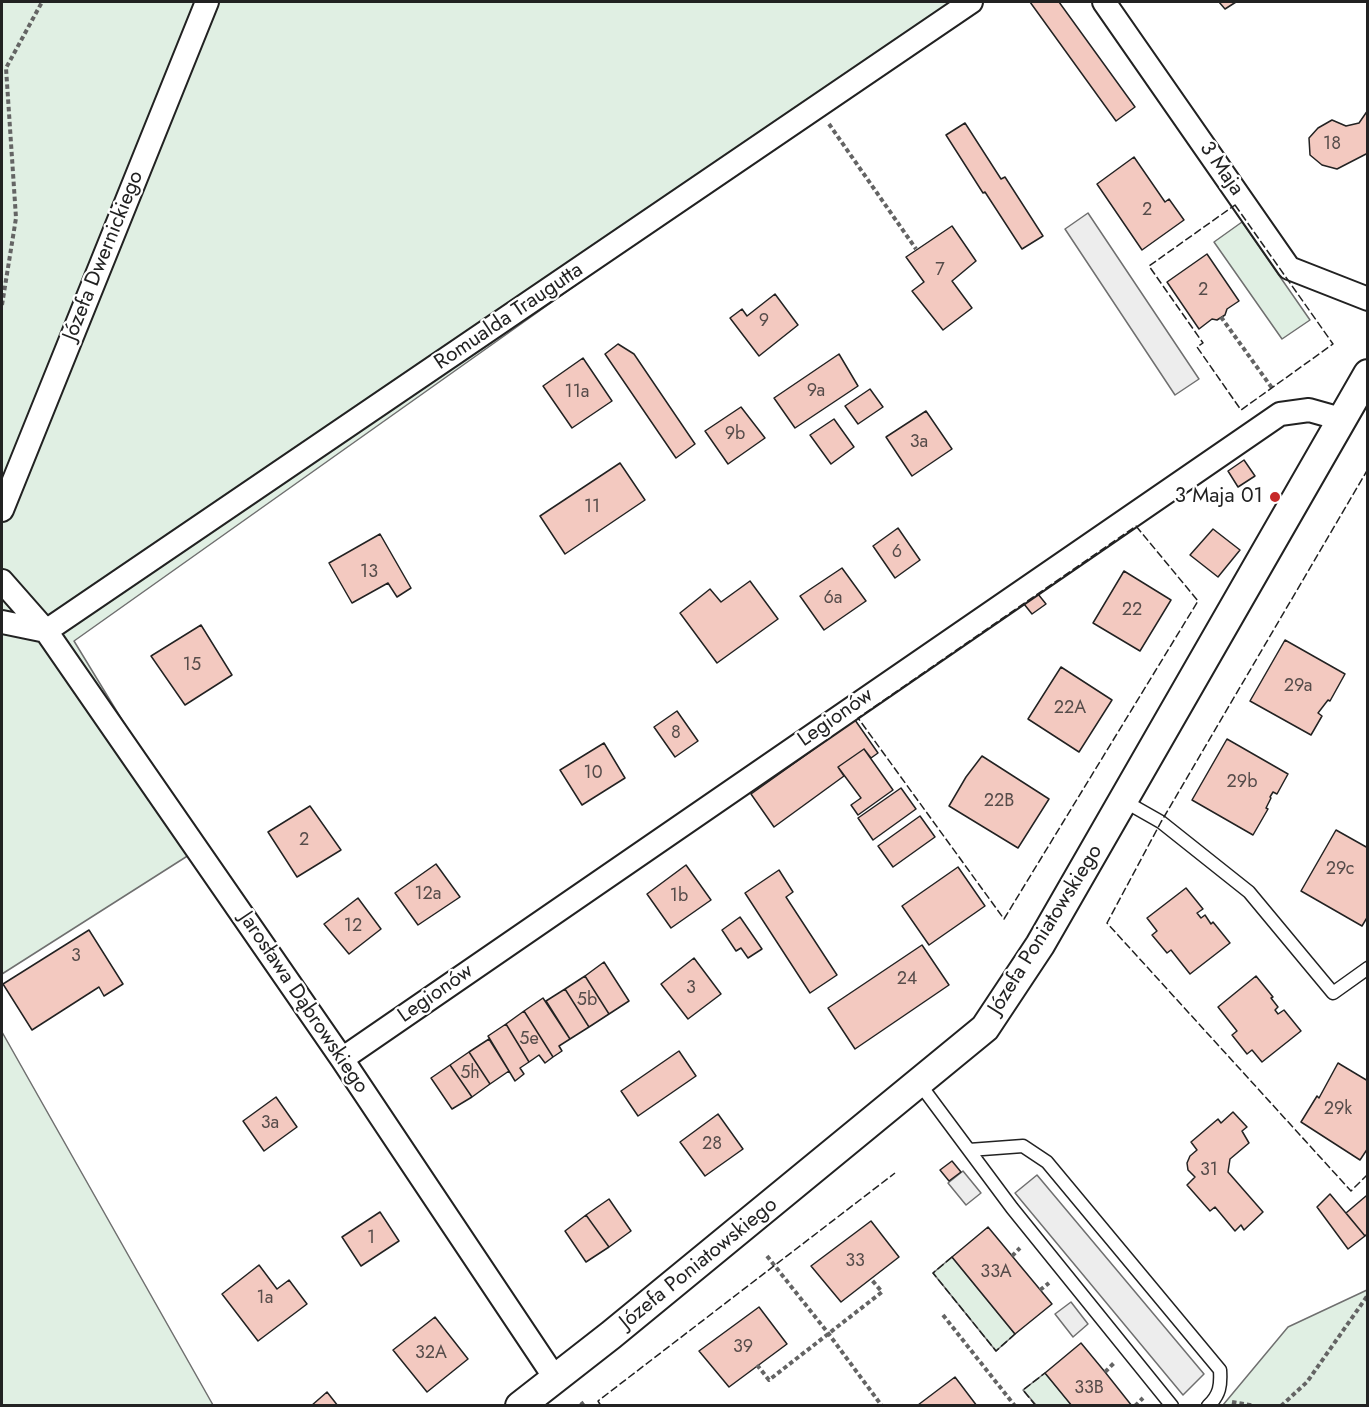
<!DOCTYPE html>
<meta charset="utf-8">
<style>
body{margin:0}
#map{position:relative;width:1369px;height:1407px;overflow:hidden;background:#fff;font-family:Jost,sans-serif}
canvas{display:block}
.frame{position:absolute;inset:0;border:3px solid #222;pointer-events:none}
</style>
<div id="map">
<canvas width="1369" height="1407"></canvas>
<div class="frame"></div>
</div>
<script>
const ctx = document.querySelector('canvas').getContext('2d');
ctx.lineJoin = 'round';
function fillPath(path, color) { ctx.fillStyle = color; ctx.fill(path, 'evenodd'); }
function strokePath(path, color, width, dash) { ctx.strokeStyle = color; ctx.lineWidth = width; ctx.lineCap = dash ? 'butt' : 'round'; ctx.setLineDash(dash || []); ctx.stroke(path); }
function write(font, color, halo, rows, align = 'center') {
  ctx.font = font + ' Jost,sans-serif'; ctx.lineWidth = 4.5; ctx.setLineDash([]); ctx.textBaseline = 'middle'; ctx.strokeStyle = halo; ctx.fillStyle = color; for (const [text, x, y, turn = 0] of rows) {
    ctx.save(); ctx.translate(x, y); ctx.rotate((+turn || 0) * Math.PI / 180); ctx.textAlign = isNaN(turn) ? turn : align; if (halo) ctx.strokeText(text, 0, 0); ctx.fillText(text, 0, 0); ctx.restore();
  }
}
const green = new Path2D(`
 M2,2H975L74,641L200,848L2,974Z
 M1242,222L1310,320L1282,339L1214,242Z
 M2,1032L213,1405H2Z
 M952,1257L1015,1334L996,1351L933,1273Z
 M1367,1290V1405H1223L1288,1327Z
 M1045,1373L1072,1405H1036L1023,1390Z`);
const parking = new Path2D(`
 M1088,213L1199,379L1175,395L1065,229Z
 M963,1171L981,1193L966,1205L948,1183Z
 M1037,1175L1204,1374L1183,1395L1015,1193Z
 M1071,1302L1088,1324L1073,1337L1055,1314Z`);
const building = new Path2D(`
 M1030,2H1059L1135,107L1116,121Z
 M1219,2H1236L1225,9Z
 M1368,110V153L1337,169L1322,165L1310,155L1309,138L1318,128L1332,120L1346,126L1359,123Z
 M965,123L1001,179L1005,177L1043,236L1022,249L985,192L983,193L946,135Z
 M1134,157L1165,202L1169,199L1184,220L1142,250L1097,184Z
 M952,226L976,261L952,281L972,308L943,330L912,291L924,282L906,257Z
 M1207,254L1239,301L1227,309L1225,315L1217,320L1212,319L1199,329L1167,282Z
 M775,294L798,325L759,356L730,318L742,309L747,316Z
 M618,344L634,354L695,444L676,458L605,354Z
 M839,354L858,386L795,428L774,398Z
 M583,358L612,401L572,428L543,386Z
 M870,389L883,407L858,424L845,406Z
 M741,407L765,438L728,464L705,431Z
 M926,411L952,449L912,476L886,437Z
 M834,419L854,447L831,464L810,435Z
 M1244,460L1255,476L1238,487L1228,471Z
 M620,463L645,500L565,554L540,516Z
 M898,528L920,560L895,578L873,546Z
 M1213,529L1240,550L1218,577L1190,555Z
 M380,534L411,588L397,597L388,583L352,603L329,563Z
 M842,568L866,601L824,630L800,596Z
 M1124,571L1171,600L1140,651L1093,623Z
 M750,581L778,619L717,663L680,613L710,589L721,602Z
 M1038,594L1046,604L1032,614L1024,604Z
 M201,625L232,675L185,705L151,656Z
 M1285,640L1345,674L1330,701L1328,700L1318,713L1322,716L1311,735L1250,701Z
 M1061,667L1112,700L1079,752L1028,719Z
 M677,711L698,741L675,757L654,727Z
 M855,720L878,753L871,758L864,749L838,767L844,776L774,827L751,794Z
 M1227,739L1288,774L1277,794L1273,792L1270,797L1271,798L1266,808L1268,809L1253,835L1192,800Z
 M604,743L625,778L582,805L560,770Z
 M864,749L893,790L858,815L851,805L861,798L838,767Z
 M982,756L1049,799L1018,848L949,806L966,777Z
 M901,788L916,809L873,840L858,818Z
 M310,806L341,850L297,877L268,832Z
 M920,816L935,837L893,867L878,846Z
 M1336,830L1368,848V916L1362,926L1301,891Z
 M436,864L460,897L418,925L395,893Z
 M686,865L711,900L671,928L647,894Z
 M958,867L985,906L929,945L902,906Z
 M779,870L793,892L786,897L837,975L810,993L745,893Z
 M1186,888L1203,909L1197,913L1201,918L1205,915L1211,924L1213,922L1230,943L1190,974L1171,950L1167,953L1152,935L1157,931L1147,918Z
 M358,898L381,929L349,954L324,924Z
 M740,917L762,949L748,958L741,948L736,951L722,930Z
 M89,930L123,984L104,996L99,987L32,1030L3,984Z
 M922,945L949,985L855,1049L828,1008Z
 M694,958L721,994L688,1019L661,984Z
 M604,962L629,1001L609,1014L585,976Z
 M585,976L609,1014L589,1027L565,989Z
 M1256,976L1273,997L1271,998L1278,1007L1275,1010L1278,1014L1284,1010L1301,1031L1262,1062L1252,1050L1247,1054L1232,1035L1237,1031L1218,1007Z
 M565,989L589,1027L570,1039L546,1001Z
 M543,998L570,1039L559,1046L562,1051L553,1057L524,1011Z
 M524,1011L553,1057L545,1063L539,1055L529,1062L506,1024Z
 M506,1024L529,1062L520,1068L524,1074L515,1081L488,1036Z
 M489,1039L509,1071L490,1084L469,1052Z
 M679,1051L696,1076L638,1116L621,1091Z
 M469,1052L490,1084L472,1097L450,1065Z
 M1338,1063L1368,1081V1148L1360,1160L1301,1122L1317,1096L1319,1098Z
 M450,1065L472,1097L452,1109L431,1078Z
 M276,1097L297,1127L264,1151L243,1121Z
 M1233,1112L1247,1127L1242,1131L1249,1143L1230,1159L1228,1172L1263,1212L1244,1230L1241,1225L1235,1231L1215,1207L1210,1211L1187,1185L1195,1177L1188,1170L1187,1163L1190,1156L1197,1150L1191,1142L1218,1119L1221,1123Z
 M718,1114L743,1149L705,1176L680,1142Z
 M952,1161L961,1172L949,1181L940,1170Z
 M1330,1194L1365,1236L1348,1249L1317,1207Z
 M1366,1196L1368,1198V1233L1365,1236L1346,1213Z
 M609,1199L631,1231L609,1247L586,1215Z
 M380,1212L399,1241L361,1266L342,1237Z
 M586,1215L609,1247L586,1262L565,1231Z
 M871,1221L899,1257L841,1302L811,1266Z
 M988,1227L1052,1304L1015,1334L952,1257Z
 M259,1265L277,1289L289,1280L307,1304L258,1341L222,1294Z
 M759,1307L787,1344L729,1387L699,1351Z
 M435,1317L468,1359L427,1392L393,1350Z
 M1081,1343L1105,1372L1132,1406H1072L1045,1373Z
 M955,1377L977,1406L918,1405Z
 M327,1392L338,1406H311Z`);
const path = new Path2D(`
 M829,124L916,249
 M2,305L16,218L6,68L42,2
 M1221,317L1272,388
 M767,1256L828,1333L882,1406
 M1012,1256L1020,1248
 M1040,1290L1049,1283
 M943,1315L1015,1406
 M757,1365L769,1380L882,1292L871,1279
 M1105,1372L1115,1362
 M581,1402L584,1406
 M1232,1402L1255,1406
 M709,1406H719
 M1135,1406L1143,1398
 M1281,1406L1307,1382L1368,1295`);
const service = new Path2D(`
 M1124,801L1161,822L1249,892L1333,993L1368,968
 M919,1083L1012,1208L1172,1406
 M969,1150L1023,1146L1047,1162L1220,1370C1221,1385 1220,1395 1208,1406`);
const minor = new Path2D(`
 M1104,2L1289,268L1368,299
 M2,510L207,2
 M2,581L46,631L342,1059L555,1378
 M2,622L46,631L971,2
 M342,1059L1280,414L1309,410L1341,419`);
const tertiary = new Path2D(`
 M520,1406L611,1335L985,1028L1040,945L1368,374`);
const fence = new Path2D(`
 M1235,205L1333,344L1241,410L1197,347L1203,343L1149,266Z
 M1368,469L1161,822L1107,923L1351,1191L1368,1174
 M1136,526L1198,601L1004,919L858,718Z
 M952,1257L933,1273L996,1351L1015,1334
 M601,1406L598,1401L895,1173
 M1036,1406L1023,1390L1045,1373`);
const markers = [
 [1275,497,6,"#c62828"]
];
const numberNames = [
 ["18",1332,145],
 ["2",1147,211],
 ["7",940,271],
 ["2",1203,291],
 ["9",764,322],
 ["9a",816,392],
 ["11a",577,393],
 ["9b",735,435],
 ["3a",919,443],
 ["11",592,508],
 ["6",897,553],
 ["13",369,573],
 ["6a",833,599],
 ["22",1132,611],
 ["15",192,666],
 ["29a",1298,687],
 ["22A",1070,709],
 ["8",676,734],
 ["10",593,774],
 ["29b",1242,783],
 ["22B",999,802],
 ["2",304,841],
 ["29c",1340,870],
 ["12a",428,895],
 ["1b",679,897],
 ["12",353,927],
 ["3",76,957],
 ["24",907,980],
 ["3",691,989],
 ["5b",587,1001],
 ["5e",529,1040],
 ["5h",470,1074],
 ["29k",1338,1110],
 ["3a",270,1124],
 ["28",712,1145],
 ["31",1209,1171],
 ["1",371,1239],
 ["33",855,1262],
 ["33A",996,1273],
 ["1a",265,1299],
 ["39",743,1348],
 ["32A",431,1354],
 ["33B",1089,1389]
];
const streetNames = [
 ["3 Maja",1221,169,55],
 ["Józefa Dwernickiego",104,256,-68],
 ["Romualda Traugutta",509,317,-34],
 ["Legionów",836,718,-35],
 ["Józefa Poniatowskiego",1046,930,-58],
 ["Legionów",436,994,-35],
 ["Jarosława Dąbrowskiego",303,1003,56],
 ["Józefa Poniatowskiego",699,1264,-39]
];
const poiNames = [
 ["3 Maja 01",1263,497]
];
fillPath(green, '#e0efe3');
strokePath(green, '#6f6f6f', 1.5);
fillPath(parking, '#ededed');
strokePath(parking, '#6f6f6f', 1.5);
fillPath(building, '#f3c9c0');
strokePath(building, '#222', 1.5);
strokePath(service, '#222', 15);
strokePath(minor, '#222', 26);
strokePath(tertiary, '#222', 32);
strokePath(path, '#646464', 4, [4.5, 3]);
strokePath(service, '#fff', 12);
strokePath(minor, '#fff', 22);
strokePath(tertiary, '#fff', 28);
strokePath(fence, '#222', 1.5, [8, 3]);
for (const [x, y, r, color] of markers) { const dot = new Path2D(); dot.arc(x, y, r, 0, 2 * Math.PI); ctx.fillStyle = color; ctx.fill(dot); strokePath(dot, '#fff', 2); }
write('18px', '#564c4a', null, numberNames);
write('21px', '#222', '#fff', streetNames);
write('21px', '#222', '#fff', poiNames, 'right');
</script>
